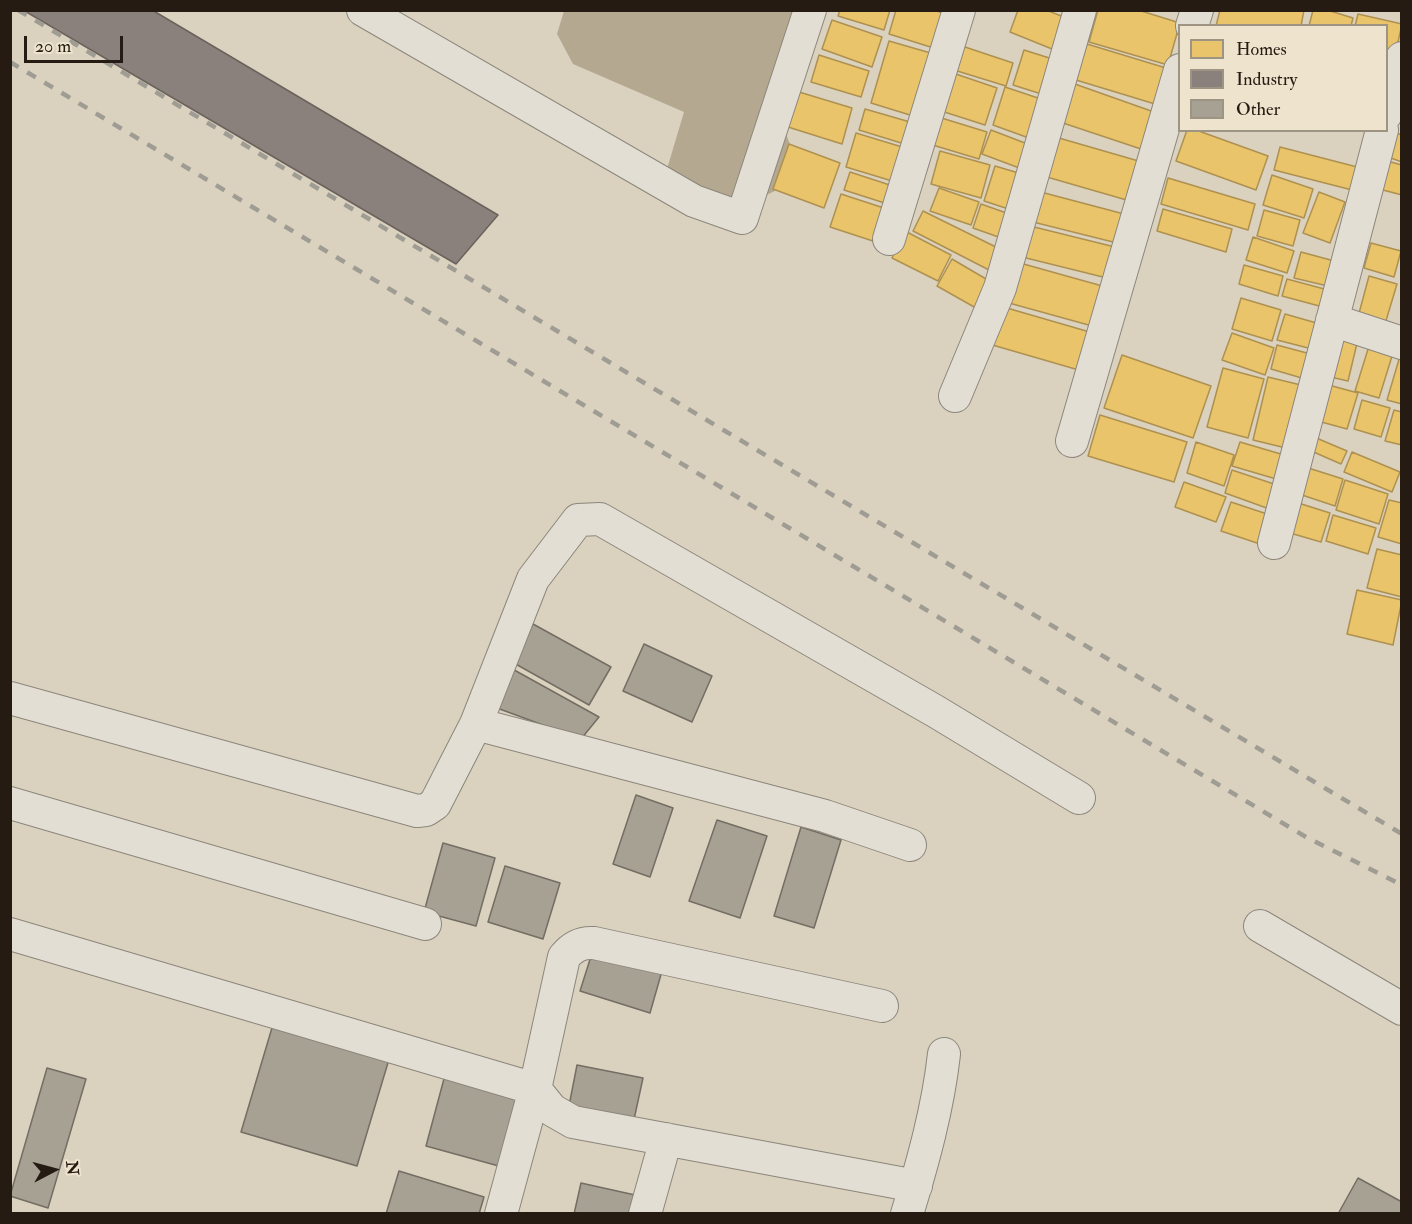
<!DOCTYPE html>
<style>
body{margin:0}
#map{position:relative;width:1412px;height:1224px;overflow:hidden;background:#dad2bf;font-family:"IM FELL Double Pica",serif}
canvas{display:block}
.frame{position:absolute;inset:0;border:12px solid #251b12;pointer-events:none}
.legend{position:absolute;left:1178px;top:24px;width:210px;height:108px;box-sizing:border-box;background:#eee4ce;border:2px solid #9e9483;margin:0;padding:8px 10px;list-style:none;font-size:18px;color:#251b12}
.legend li{display:flex;align-items:center;gap:12px;height:30px}
.legend b{width:30px;border:2px solid #9e9483}
.north{position:absolute;left:24px;top:1140px;width:60px;height:60px;-webkit-text-stroke:4px #eee4ce;paint-order:stroke;rotate:84deg;font-size:16px;font-weight:700;line-height:24px;text-align:center;color:#251b12}
.north::after{content:'';display:block;margin:auto;width:21px;height:27px;background:#251b12;clip-path:polygon(50% 0,100% 100%,50% 72%,0 100%)}
.scale{position:absolute;left:24px;top:36px;width:99px;height:27px;box-sizing:border-box;border:3px solid #251b12;border-top:0;padding-left:8px;font-size:18px;line-height:21px;white-space:nowrap;color:#251b12;-webkit-text-stroke:4px #eee4ce;paint-order:stroke}
</style>
<div id="map">
<canvas width="1412" height="1224"></canvas>
<div class="frame"></div>
<ul class="legend">
<li><b style="height:16px;background:#e9c46a"></b>Homes</li>
<li><b style="height:16px;background:#8a817c"></b>Industry</li>
<li><b style="height:16px;background:#a7a194"></b>Other</li>
</ul>
<div class="north">N</div>
<div class="scale">20 m</div>
</div>
<script>
const ctx = document.querySelector('canvas').getContext('2d');
ctx.lineJoin = 'round';
function fillPath(path, color) { ctx.fillStyle = color; ctx.fill(path, 'evenodd'); }
function strokePath(path, color, width, dash) { ctx.strokeStyle = color; ctx.lineWidth = width; ctx.lineCap = dash ? 'butt' : 'round'; ctx.setLineDash(dash || []); ctx.stroke(path); }
const water = new Path2D(`
 M564,11H820L784,128L802,178L733,211L667,169L684,112L573,64L557,34Z`);
const homes = new Path2D(`
 M840,10H890L884,30L838,16Z
 M896,10H934L951,16L940,50L889,34Z
 M1018,10H1046L1069,19L1057,51L1010,32Z
 M1098,10H1138L1180,23L1168,65L1089,42Z
 M1220,10H1304L1301,26H1216Z
 M1313,10H1327L1353,18L1351,26H1309Z
 M1358,14L1402,24L1390,78L1386,77V26H1355Z
 M832,20L882,37L872,67L822,49Z
 M889,41L941,56L923,119L871,103Z
 M1087,44L1166,68L1155,104L1076,80Z
 M962,46L1013,63L1006,86L954,70Z
 M1024,50L1062,62L1051,97L1013,85Z
 M819,55L869,71L861,97L811,82Z
 M947,71L997,88L985,125L935,109Z
 M1072,83L1154,112L1141,149L1060,122Z
 M1005,87L1053,103L1040,142L993,125Z
 M799,92L852,108L842,144L788,127Z
 M865,109L917,124L911,146L859,130Z
 M935,116L987,132L979,159L926,143Z
 M991,130L1038,148L1030,172L982,154Z
 M1187,130H1196L1268,156L1256,190L1176,161Z
 M856,133L912,150L902,184L846,167Z
 M1396,133L1402,135V162L1388,157Z
 M1052,136L1142,162L1130,201L1040,175Z
 M789,144L840,163L824,208L773,189Z
 M1280,147L1361,168L1356,191L1274,170Z
 M940,151L990,165L981,198L931,184Z
 M1387,161L1402,165V195L1379,189Z
 M995,166L1032,177L1021,213L984,201Z
 M850,172L899,188L894,206L844,190Z
 M1272,175L1313,189L1304,218L1263,205Z
 M1168,178L1255,204L1248,230L1161,204Z
 M939,188L979,202L971,225L930,211Z
 M1037,191L1124,214L1117,243L1029,221Z
 M1319,192L1345,202L1330,243L1303,233Z
 M841,194L887,209L876,242L830,227Z
 M981,204L1015,216L1007,240L973,228Z
 M1163,209L1232,229L1226,252L1157,231Z
 M1264,210L1300,220L1293,246L1257,236Z
 M923,211L1004,251L993,272L913,231Z
 M1022,224L1115,247L1107,278L1014,255Z
 M905,231L951,255L938,281L892,258Z
 M1253,237L1294,251L1287,273L1246,260Z
 M1371,243L1401,251L1394,277L1364,268Z
 M1301,252L1338,262L1332,287L1294,278Z
 M952,259L998,286L983,312L937,286Z
 M1020,263L1113,289L1103,329L1009,303Z
 M1244,265L1283,276L1278,296L1239,284Z
 M1369,276L1397,284L1385,324L1358,317Z
 M1287,279L1328,290L1323,307L1282,296Z
 M1241,298L1281,310L1272,341L1232,329Z
 M1000,306L1100,335L1089,373L989,344Z
 M1285,314L1327,326L1320,351L1277,340Z
 M1333,329L1359,335L1348,381L1322,375Z
 M1232,333L1274,348L1265,375L1222,360Z
 M1277,345L1318,356L1312,381L1271,369Z
 M1369,346L1393,353L1379,398L1355,391Z
 M1122,355L1211,386L1193,438L1104,408Z
 M1400,356H1402V404L1387,400Z
 M1223,368L1264,379L1248,438L1207,427Z
 M1268,377L1305,386L1290,449L1253,440Z
 M1325,384L1358,393L1347,429L1314,420Z
 M1362,400L1390,408L1381,437L1354,429Z
 M1394,410L1402,412V445L1385,441Z
 M1100,415L1187,442L1174,482L1088,456Z
 M1314,437L1347,451L1341,464L1309,450Z
 M1196,442L1234,455L1224,486L1187,473Z
 M1240,442L1291,457L1283,481L1232,466Z
 M1352,452L1400,472L1392,492L1344,472Z
 M1302,466L1343,479L1335,506L1293,492Z
 M1232,470L1283,487L1275,511L1225,493Z
 M1345,480L1388,494L1379,524L1336,510Z
 M1184,482L1226,497L1216,522L1175,507Z
 M1389,500L1402,503V544L1378,537Z
 M1292,501L1330,513L1321,542L1283,531Z
 M1231,502L1273,516L1263,545L1221,531Z
 M1333,515L1376,528L1368,554L1326,541Z
 M1377,549L1402,555V597L1367,588Z
 M1357,590L1402,600L1393,645L1347,634Z`);
const industry = new Path2D(`
 M23,10H152L498,215L456,264Z`);
const building = new Path2D(`
 M533,624L611,667L589,705L512,662Z
 M644,644L712,676L692,722L623,691Z
 M507,666L599,717L581,739L486,704Z
 M636,795L673,808L650,877L613,864Z
 M717,820L767,836L740,918L689,901Z
 M801,827L841,840L814,928L774,916Z
 M443,843L495,858L476,926L424,912Z
 M505,866L560,883L543,939L488,922Z
 M593,950L662,971L650,1013L580,991Z
 M274,1021L390,1056L357,1166L241,1132Z
 M577,1065L643,1078L633,1124L568,1111Z
 M47,1068L86,1079L48,1208L10,1196Z
 M445,1075L526,1097L506,1168L426,1146Z
 M399,1171L484,1197L479,1214H386Z
 M1358,1178L1402,1202V1214H1338Z
 M581,1183L635,1195L631,1214H574Z`);
const street = new Path2D(`
 M363,10L694,201L742,218L810,10
 M1192,26L1197,10
 M1386,114L1402,58
 M889,239L959,10
 M1332,320L1402,343
 M955,396L1000,288L1080,10
 M1072,441L1180,70
 M1274,543L1382,130
 M10,698L417,811L426,810L435,804L476,724L533,579L578,520L600,519L935,711L1079,798
 M476,724L825,816L910,845
 M10,803L425,924
 M1260,926L1402,1009
 M10,934L535,1089L552,1110L573,1122L916,1186
 M501,1214L535,1089L564,957C572,947 581,942 594,943L882,1006
 M645,1214L666,1139
 M907,1214C923,1162 938,1108 944,1054`);
const rail = new Path2D(`
 M18,10L1402,834
 M10,62L1306,837L1402,885`);
fillPath(water, '#b4a891');
fillPath(homes, '#e9c46a');
strokePath(homes, '#ae9150', 1.5);
fillPath(industry, '#8a817c');
strokePath(industry, '#6c625c', 1.5);
fillPath(building, '#a7a194');
strokePath(building, '#736d63', 1.5);
strokePath(street, '#8c867b', 34);
strokePath(street, '#e2ded4', 32);
strokePath(rail, '#9f9c94', 4.5, [10, 10]);
</script>
